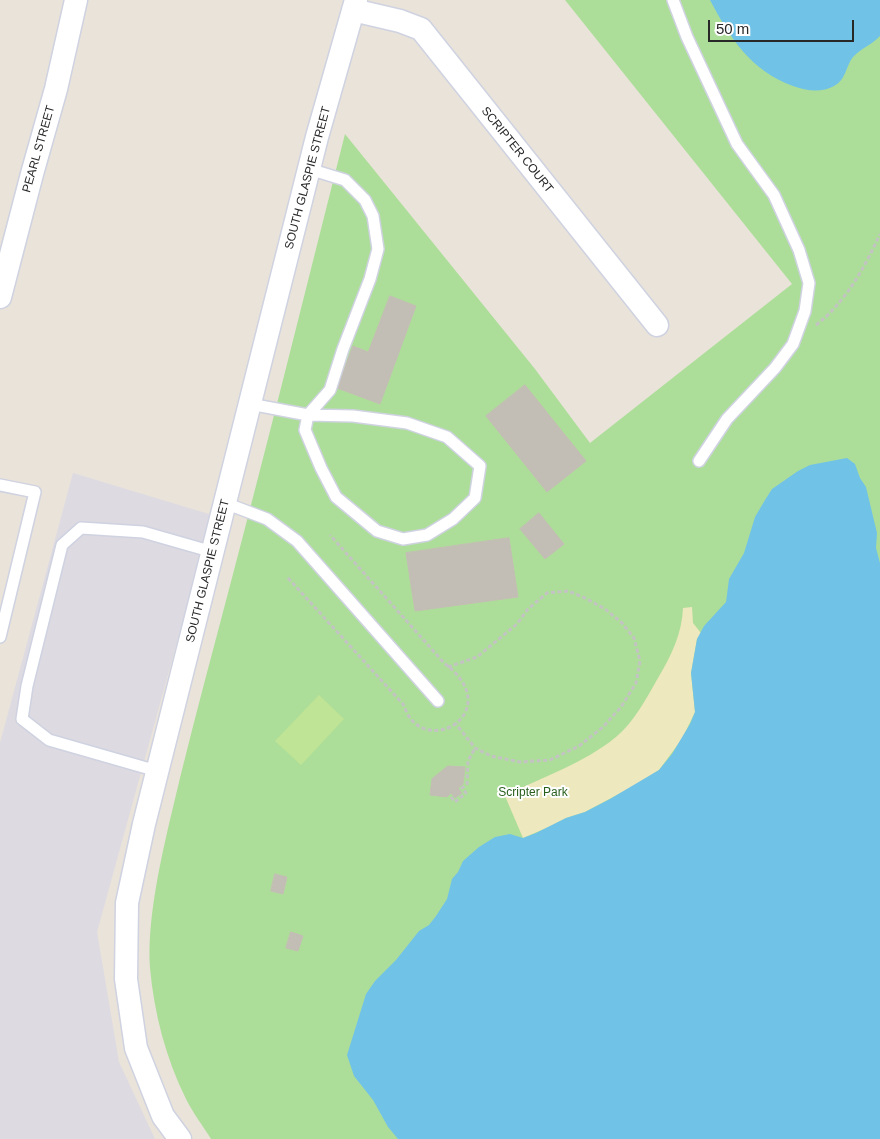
<!DOCTYPE html>
<style>
body{margin:0}
#map{position:relative;width:880px;height:1139px;overflow:hidden;background:#e9e3da;font-family:Arial,sans-serif}
canvas{display:block}
.scale{position:absolute;left:708px;top:20px;width:146px;height:22px;box-sizing:border-box;border:2px solid #282828;border-top:0;padding-left:6px;font-size:15px;line-height:18px;white-space:nowrap;color:#282828;-webkit-text-stroke:4px #fff;paint-order:stroke}
</style>
<div id="map">
<canvas width="880" height="1139"></canvas>
<div class="scale">50 m</div>
</div>
<script>
const ctx = document.querySelector('canvas').getContext('2d');
ctx.lineJoin = 'round';
function fillPath(path, color) { ctx.fillStyle = color; ctx.fill(path, 'evenodd'); }
function strokePath(path, color, width, dash) { ctx.strokeStyle = color; ctx.lineWidth = width; ctx.lineCap = dash ? 'butt' : 'round'; ctx.setLineDash(dash || []); ctx.stroke(path); }
function write(font, color, halo, rows, align = 'center') {
  ctx.font = font + ' Arial,sans-serif'; ctx.lineWidth = 4; ctx.setLineDash([]); ctx.textBaseline = 'middle'; ctx.strokeStyle = halo; ctx.fillStyle = color; for (const [text, x, y, turn = 0] of rows) {
    ctx.save(); ctx.translate(x, y); ctx.rotate((+turn || 0) * Math.PI / 180); ctx.textAlign = isNaN(turn) ? turn : align; if (halo) ctx.strokeText(text, 0, 0); ctx.fillText(text, 0, 0); ctx.restore();
  }
}
const industrial = new Path2D(`
 M73,473L212,515L97,932L119,1062L155,1139H0V743Z`);
const green = new Path2D(`
 M565,0H880V1139H211C203,1126 193,1113 186,1099C166,1059 154,1013 150,968C147,923 159,868 169,824C184,759 201,695 218,631C262,466 303,300 345,134L535,369L590,443L792,284Z`);
const sand = new Path2D(`
 M692,607L693,623L701,633L697,639L691,673L695,712L682,739L659,770L630,788L585,812L566,818L551,826L523,838L505,796C542,777 583,764 616,737C634,722 646,699 658,678C671,656 682,634 683,608Z`);
const pitch = new Path2D(`
 M319,695L344,719L301,765L275,741Z`);
const water = new Path2D(`
 M710,0H880V36C872,45 861,48 853,57C846,66 846,80 834,86C822,93 806,91 793,86C751,71 730,38 710,0Z
 M847,458L855,464L860,478L866,487L877,533L876,548L880,563V1139H398L388,1127L373,1100L354,1076L347,1055L366,994L375,981L396,960L419,931L429,925L436,916L447,899L452,879L458,872L463,861L479,847L495,837L510,834L523,838L536,833L566,818L585,812L610,799L659,770L672,754L690,724L695,712L691,673L697,639L704,626L726,602L729,579L744,553L755,517L765,500L772,489L798,471L810,465Z`);
const building = new Path2D(`
 M390,296L416,306L380,404L337,388L353,346L368,352Z
 M525,385L586,461L547,492L486,416Z
 M539,513L564,544L545,559L520,529Z
 M509,538L518,597L415,611L406,553Z
 M448,766L465,767L463,784L458,788L462,793L455,798L451,793L447,797L430,795L432,779Z
 M275,874L287,877L283,894L271,891Z
 M291,932L303,936L298,951L286,948Z`);
const path = new Path2D(`
 M816,325C845,303 865,267 880,234
 M288,578L403,704C405,708 407,714 410,718C436,753 504,708 444,663L330,535
 M448,667L477,657L517,624L528,609L547,593L568,591L585,598L605,609L622,623L634,638L640,661L636,683L621,707L603,727L579,746L550,760L520,762L491,756L475,748L456,724
 M451,797L455,802L466,793L462,788L467,784L468,761L475,748`);
const service = new Path2D(`
 M673,0L687,37L737,144L774,195L799,250L809,283L805,311L793,344L775,368L727,419L699,461
 M250,404L308,415L353,416L407,423L447,437L480,466L475,498L453,519L427,535L403,539L377,531L336,497L321,468L305,430L308,415L330,390L343,349L370,279L378,249L373,216L365,200L345,180L309,169
 M0,485L35,492L0,637
 M225,503L267,519L297,541L438,701
 M157,771L49,740L22,719L27,686L62,545L81,528L143,532L213,552`);
const minor = new Path2D(`
 M353,10L400,21L421,29L657,325
 M0,297L32,174L56,89L76,0
 M180,1139L163,1116L136,1048L126,979L127,903L144,824L317,137L356,0`);
const streetNames = [
 ["PEARL STREET",39,149,-74],
 ["SCRIPTER COURT",517,150,51],
 ["SOUTH GLASPIE STREET",308,178,-75],
 ["SOUTH GLASPIE STREET",208,571,-76]
];
const parkNames = [
 ["Scripter Park",533,793]
];
fillPath(industrial, '#dddae2');
fillPath(green, '#adde99');
fillPath(sand, '#ede8be');
fillPath(pitch, '#bfe495');
fillPath(water, '#71c2e7');
fillPath(building, '#c2bdb5');
strokePath(building, '#c4bfb4', 1);
strokePath(service, '#cfd2e0', 14);
strokePath(minor, '#cfd2e0', 25);
strokePath(path, '#c3c3c3', 3, [4, 2.5]);
strokePath(service, '#fff', 11);
strokePath(minor, '#fff', 22);
write('12px', '#282828', '#fff', streetNames);
write('12px', '#285f1d', '#fff', parkNames);
</script>
